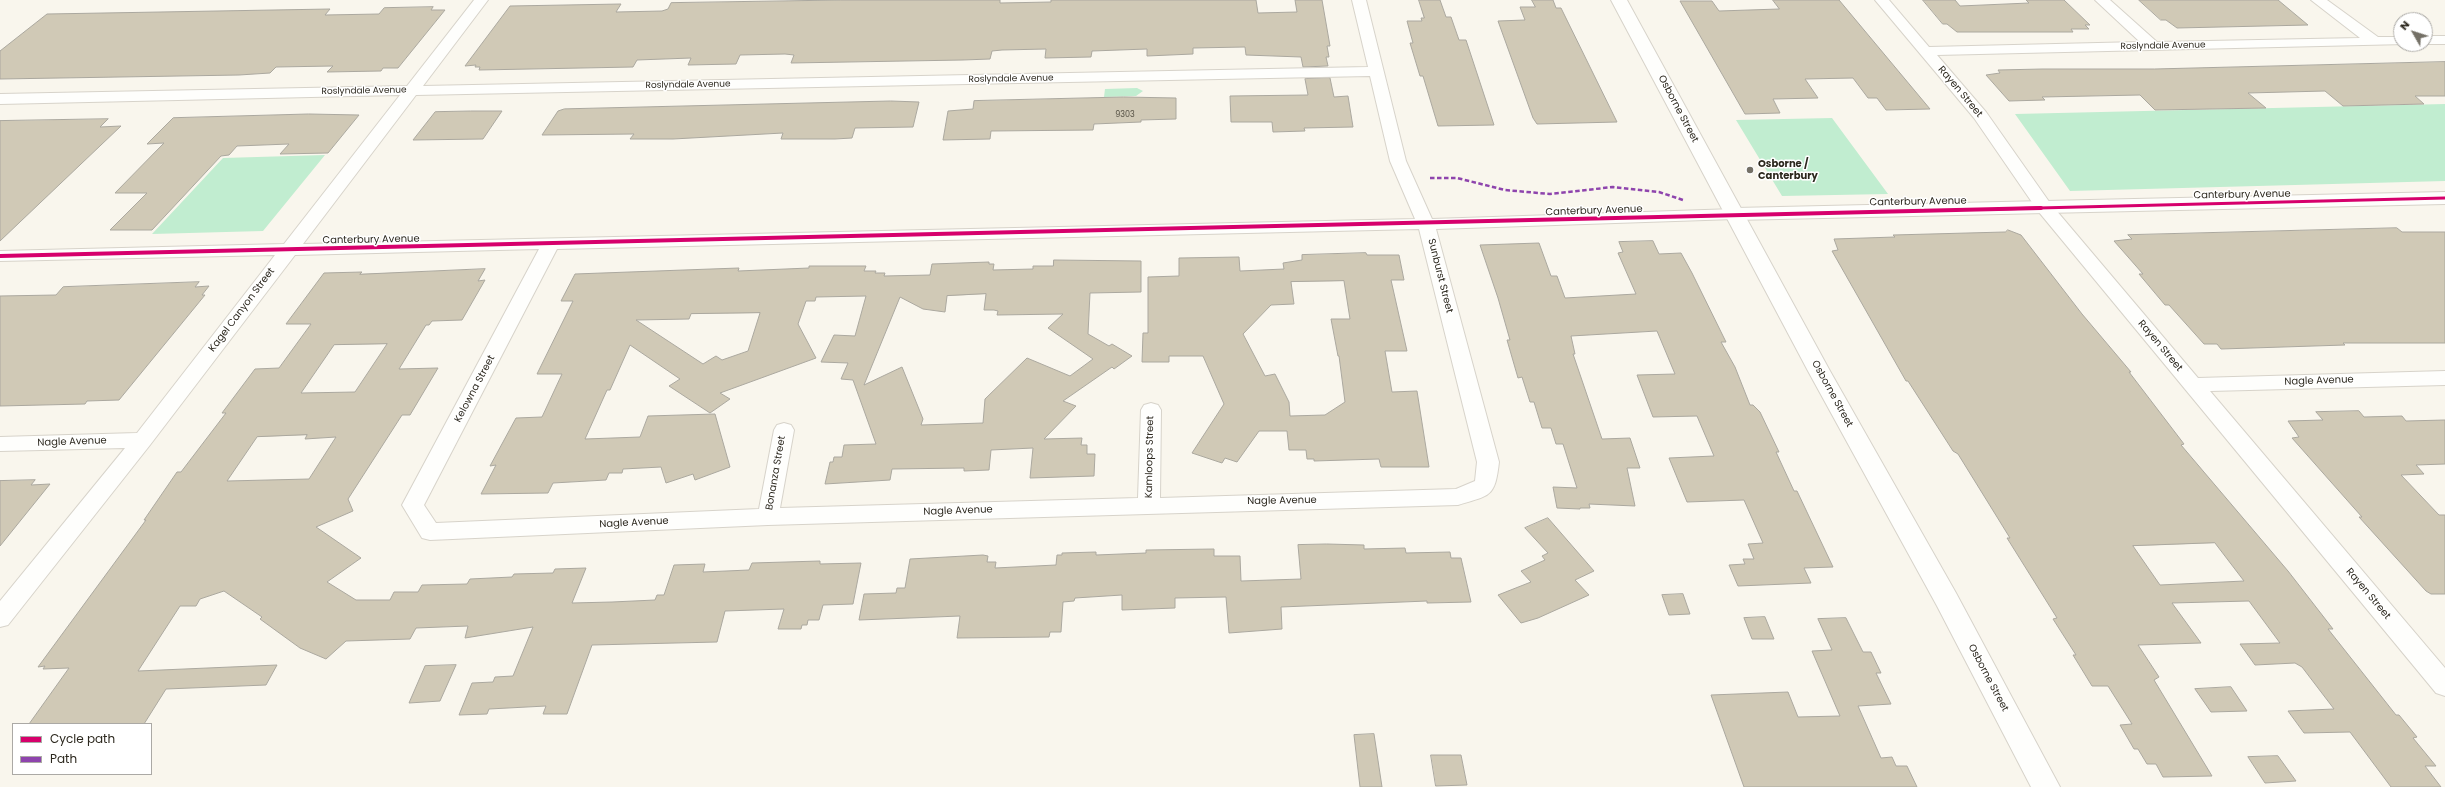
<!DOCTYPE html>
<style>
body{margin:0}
#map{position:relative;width:2445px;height:787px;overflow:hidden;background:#f9f6ed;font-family:Poppins,sans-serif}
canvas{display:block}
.legend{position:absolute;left:12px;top:723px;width:140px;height:52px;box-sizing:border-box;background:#fff;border:1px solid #aba9a5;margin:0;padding:5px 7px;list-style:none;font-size:12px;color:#2c281e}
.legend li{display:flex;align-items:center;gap:8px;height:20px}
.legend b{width:20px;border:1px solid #aba9a5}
.north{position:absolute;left:2393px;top:12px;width:40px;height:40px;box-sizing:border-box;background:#fff;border:1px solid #aba9a5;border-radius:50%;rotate:309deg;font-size:11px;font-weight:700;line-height:16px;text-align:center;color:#2c281e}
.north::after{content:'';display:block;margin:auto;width:14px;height:18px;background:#747066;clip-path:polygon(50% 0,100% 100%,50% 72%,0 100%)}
</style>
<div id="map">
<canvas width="2445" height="787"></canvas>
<ul class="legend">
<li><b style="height:5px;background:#d6006c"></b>Cycle path</li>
<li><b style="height:5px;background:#8e44ad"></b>Path</li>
</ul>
<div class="north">N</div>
</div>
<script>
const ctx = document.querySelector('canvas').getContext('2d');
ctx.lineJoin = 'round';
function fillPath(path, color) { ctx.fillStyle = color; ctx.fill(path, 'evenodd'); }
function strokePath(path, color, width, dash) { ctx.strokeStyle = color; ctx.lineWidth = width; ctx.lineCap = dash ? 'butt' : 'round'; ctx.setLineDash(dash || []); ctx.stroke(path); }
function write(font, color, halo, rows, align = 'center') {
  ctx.font = font + ' Poppins,sans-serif'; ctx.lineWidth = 3; ctx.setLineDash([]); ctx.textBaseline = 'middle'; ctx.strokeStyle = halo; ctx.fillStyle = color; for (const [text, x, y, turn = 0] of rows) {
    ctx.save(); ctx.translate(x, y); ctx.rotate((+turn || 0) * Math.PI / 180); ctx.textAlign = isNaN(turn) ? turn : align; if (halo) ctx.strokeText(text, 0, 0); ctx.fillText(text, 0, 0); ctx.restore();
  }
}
const green = new Path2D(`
 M1137,88L1143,91L1136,96L1104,97L1105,89Z
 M2445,104V181L2070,191L2015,114Z
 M1832,118L1888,194L1782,196L1736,120Z
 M325,155L263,231L152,234L223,158Z`);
const building = new Path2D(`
 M841,0H1000V3L1051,2V0H1256L1258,13L1297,12L1295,0H1322L1330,46H1327L1329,57H1326L1328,66L1303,67L1301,57L1246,55L1245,47L1193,48V54L1147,56V49L1092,51L1091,57L1045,58L1046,49L1002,50L992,51L990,59L963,60L791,63L794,55L785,54L740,55L736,64L688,65L691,58L637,60L633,67L479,70L480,67H475L476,65L465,66L510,6L621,4L616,12L662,11L668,9L671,3Z
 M1419,0H1440L1446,17H1451L1459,40H1466L1494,125L1438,126L1423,76H1420L1410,43H1413L1407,21H1422L1421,18H1424Z
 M1532,0H1553L1556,8H1561L1617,122L1537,124L1533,118L1498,21L1525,20L1520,7H1535Z
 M1773,0H1839L1930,109L1886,110L1877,98H1868L1853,78L1805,79L1818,98L1773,99L1780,113L1745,114L1680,1H1712L1719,11L1779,9Z
 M1923,0H1955L1960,6L2029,3L2026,0H2064L2090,25H2085L2089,29H2071L2073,32H1957L1947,24H1943Z
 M2139,0H2278L2308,25L2177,28L2166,20H2161Z
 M433,7L431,10H445L398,68H383L381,71L327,72L333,66L276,67L270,73L239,75L0,79V51L47,14L330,9L325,15L379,14L384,8Z
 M2445,62V96H2415L2424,104L2343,106L2325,91L2248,93L2266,108L2155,110L2140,95L2042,97L2045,100L2009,101L1986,75L2000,73L1998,70L2042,69H2154Z
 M1330,78L1334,97L1348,96L1353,127L1304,128L1305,131L1273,132L1272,122H1231L1230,96L1308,95L1305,79Z
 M1124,97L1176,98V119L1141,120V122L1094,124L1093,130L991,131L990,139L943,140L948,111L973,109L974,101Z
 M891,101L919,102L913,127L855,128L852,138L835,139H781L783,133L673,139H630L634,134L542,135L558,111L564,109Z
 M471,111H502L483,139L413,140L435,112Z
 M309,114L359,115L328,153L280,154L289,144L237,146L229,155L221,156L152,230H110L147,193H115L164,143L147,144L173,118Z
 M108,119L100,127L121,126L0,241V121Z
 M2397,228L2402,232H2445V343H2343L2345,345L2221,349L2217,344H2204L2169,305H2165L2139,274H2143L2114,241L2132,239L2128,235Z
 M2008,230L2021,235L2082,314L2131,372H2129L2184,444L2181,445L2288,571L2333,629H2328L2396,715H2399L2417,737L2413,738L2436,766H2425L2441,787H2391L2350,732L2304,733L2288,711L2334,709L2302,667L2295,663L2255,665L2240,644L2280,643L2249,601L2172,603L2201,643L2138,645L2159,677L2154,680L2212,776L2163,777L2156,764H2147L2138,749H2134L2120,725L2132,724L2108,686H2092L2073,655H2076L2053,619L2057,618L2007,538H2010L1958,454L1953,451L1908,381H1906L1832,251L1838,250L1834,239L1895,237L1893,235L2005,232ZM2215,543L2244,581L2160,585L2133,546Z
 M1653,241L1659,254L1681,253L1692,273L1726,342H1721L1735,367L1750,405H1753L1760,412L1779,452H1776L1794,491H1797L1833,567L1804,568L1811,583L1738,586L1729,565L1745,564L1743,559H1754L1748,544L1763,543L1744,500L1687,502L1669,458L1714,456L1697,416L1653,417L1637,375L1675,374L1657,331L1571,336L1575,354H1573L1602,439L1630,438L1640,468H1627L1635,506L1589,504L1590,508H1580V509L1557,508L1553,487L1577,488L1563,444H1556L1551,428H1542L1534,402H1530L1522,377L1518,378L1507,340H1510L1498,298L1480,245L1539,243L1551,276H1557L1565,298L1636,294L1618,253L1623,252L1619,242Z
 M1366,253L1367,255H1399L1404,280H1391L1407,351H1385L1392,392L1417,391L1429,467H1381L1379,459L1314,461V459H1307L1306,450H1289L1287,431H1259L1237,462L1225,458L1222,463L1192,453L1224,404L1203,356H1169V362H1142L1143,333H1148V277L1179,276V258L1239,257L1240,271L1284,269L1283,263L1302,260V255ZM1344,281L1350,319H1331L1338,356H1339L1345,402L1325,415L1290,416L1289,402L1275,374L1265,376L1243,334L1271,305L1294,304L1291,282Z
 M1054,260L1141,261V292L1090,293L1088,334L1109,346L1112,344L1132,356L1114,369L1112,367L1063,401L1076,406L1044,439L1082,438L1081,445H1087V454H1095L1094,476L1030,478L1033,448L991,450L989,470L964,471V468L892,469L890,480L825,484L830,462H833L834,457H842L844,445L876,444L853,380L841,379L848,363L821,362L834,335L855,336L866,296L816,297L815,301H806L798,324L816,358L720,393L730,399L710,413L669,386L680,379L630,345L610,390H607L585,439L640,437L648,416L715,414L730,467L695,480L693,474L666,483L661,467L623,469L622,473H609L606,480L553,483L548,493L481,494L496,465L490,466L516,418L542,417L562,374H537L573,301H561L575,274L711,269L739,268L738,271L809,268V266H866L864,271H876L875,273H885L884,276L930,275L932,264L989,262V264H994L993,270L1033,269V266H1053ZM986,294L984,310H994L998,311L997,315L1063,314L1048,328L1093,359L1070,376L1027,358L985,399L983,423L921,425L923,419L902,367L864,385L900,297L923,309L945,312L947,296ZM760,313L748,351L722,360L716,356L703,364L636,320L689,319L691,314Z
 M485,269L478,281L485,280L462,320L432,321L429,325H426L399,369L438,368L410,415H402L348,499L353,511L316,527L361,558L327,582L356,600H390L394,592H418L422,585L467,584L470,579L512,577L514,574L553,573L555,569L586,568L572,603L612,602L655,600L657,595H664L674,565L705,564L703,572L749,570L752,563L820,561V564L861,563L853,604L823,605L819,620H808L807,625H802L801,629H778L784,609L725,611L717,642L592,645L567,714H543L546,706L489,709L487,714L459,715L472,683L493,682L495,677L513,676L533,627L465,638L468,626L416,628L410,639L346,641L326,659L300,648L260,619L262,617L224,591L200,599L196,606H180L138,671L277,665L266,685L166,689L144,724H29L69,668L43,669L45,666L38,667L146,520H144L177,472H181L226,413H222L255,369L279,368L311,324H286L324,273L362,272L360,274ZM387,344L355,392L301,393L334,345ZM307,435L305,439L336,437L309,479L227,481L257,437Z
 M199,282L195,287L209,286L202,295H205L119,400L87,401L85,404L0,406V296L56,295L63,287Z
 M2359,411L2364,417L2402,416L2406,421L2445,420V464L2416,465L2424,474L2401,475L2439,515H2445V594H2431L2426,591L2359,517H2362L2292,438L2299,437L2288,421L2323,420L2316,412Z
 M35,480L31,485L50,484L0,546V481Z
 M1548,518L1594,571L1575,580L1589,595L1538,618L1521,623L1498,595L1531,582L1521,571L1545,560L1542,556L1548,553L1525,528Z
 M1327,544L1364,545V549L1405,548L1406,553L1450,552L1451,558H1461L1471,602L1427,603V601L1281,607L1282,629L1229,633L1226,597L1175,598V608L1122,610V595L1075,598L1074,601L1063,602L1061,632H1050L1049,637L957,638L960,616L859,620L864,594L896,593L897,588H905L910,559L983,555L988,556L987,562H996L995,568L1056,565L1057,555H1062V553L1096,552V555L1146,553V550L1214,549V556H1240L1241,581L1301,579L1298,545Z
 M1683,594L1690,614L1669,615L1662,595Z
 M1765,617L1774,639H1752L1744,618Z
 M1846,618L1863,652H1871L1881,673H1876L1891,704L1858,706L1881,758L1892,757L1896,766H1907L1917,787H1744L1711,695L1788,692L1798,717L1840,716L1812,651L1832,650L1818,619Z
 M456,665L440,701L409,703L425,666Z
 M2231,687L2247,711L2211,712L2195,689Z
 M1374,734L1382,787H1360L1354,735Z
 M1431,755H1461L1467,785L1436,786Z
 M2278,756L2296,781L2265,783L2248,757Z`);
const minor = new Path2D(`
 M474,0H488L423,86L1368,67L1352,0H1366L1406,161L1432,219L1735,209L1741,210L1744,214L1741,218L1735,219L1436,229L1499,462C1495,497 1491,495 1458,505L768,525L430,540L422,538L402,505L539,249L295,255L150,445L8,625L0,627V601L125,448L0,451V437L137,433L275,255L0,261V251L284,244L400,95L0,104V94L407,86ZM1370,76L1390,161L1415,219L303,244L416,95ZM1419,229L1477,462L1475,481L1456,489L1160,498L1161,410L1158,405L1151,403L1144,405L1141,410L1138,498L780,508L794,430L791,425L784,423L777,425L774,430L759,509L436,523L424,505L557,249Z
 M1875,0H1889L1929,47L2140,42L2095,0H2110L2157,42L2360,38L2311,0H2327L2378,37H2401V44H2406L1937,55L1986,112L2050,203L2198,378L2445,371V385L2210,391L2445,668V696L2436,693L2038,211L1974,118Z
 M2425,36H2445V44H2424Z`);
const tertiary = new Path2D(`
 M2445,192V204L1735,220L1728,218L1726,214L1728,210L1735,208Z`);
const primary = new Path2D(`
 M1611,0H1627L1830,371L1956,593L2060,787H2031L1937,606L1808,371Z`);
const quiet = new Path2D(`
 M1430,178H1457L1505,190L1550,194L1613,187L1659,192L1683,200`);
const cyclewayFar1 = new Path2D(`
 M1998,209L2445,198`);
const cycleway = new Path2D(`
 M0,256L2041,208`);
const markers = [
 [1750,170,4,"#747066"]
];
const numberNames = [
 ["9303",1125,115]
];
const farStreetnames = [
 ["Roslyndale Avenue",2163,46,-1],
 ["Roslyndale Avenue",1011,79,-1],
 ["Roslyndale Avenue",688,85,-1],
 ["Roslyndale Avenue",364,91,-1]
];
const streetNames = [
 ["Rayen Street",1960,92,50],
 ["Osborne Street",1678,109,62],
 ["Canterbury Avenue",2242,195,-1],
 ["Canterbury Avenue",1918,202,-1],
 ["Canterbury Avenue",1594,211,-2],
 ["Canterbury Avenue",371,240,-1],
 ["Sunburst Street",1440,276,76],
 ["Kagel Canyon Street",242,310,-53],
 ["Rayen Street",2160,346,50],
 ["Nagle Avenue",2319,381,-2],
 ["Kelowna Street",475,389,-62],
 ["Osborne Street",1832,394,61],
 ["Nagle Avenue",72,442,-2],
 ["Kamloops Street",1150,457,-89],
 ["Bonanza Street",776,473,-80],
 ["Nagle Avenue",1282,501,-1],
 ["Nagle Avenue",958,511,-2],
 ["Nagle Avenue",634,523,-3],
 ["Rayen Street",2368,594,50],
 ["Osborne Street",1988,678,62]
];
const poiNames = [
 ["Osborne /",1758,164],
 ["Canterbury",1758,176]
];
fillPath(green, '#c1edd0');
fillPath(building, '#d0c9b6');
strokePath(building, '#aba89f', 1);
strokePath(minor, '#d7d3ca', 2);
strokePath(tertiary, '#d7d3ca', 2);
strokePath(primary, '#d7d3ca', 2);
fillPath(minor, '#fefefc');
fillPath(tertiary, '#fefefc');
fillPath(primary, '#fefefc');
strokePath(quiet, '#8e44ad', 2.5, [4.5, 2.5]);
strokePath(cyclewayFar1, '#d6006c', 3);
strokePath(cycleway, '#d6006c', 4);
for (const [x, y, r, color] of markers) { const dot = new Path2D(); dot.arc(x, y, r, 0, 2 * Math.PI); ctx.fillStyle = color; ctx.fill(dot); strokePath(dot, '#fff', 1.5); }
write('8px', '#555044', null, numberNames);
write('9px', '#2c281e', '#fff', farStreetnames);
write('10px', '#2c281e', '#fff', streetNames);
write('bold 10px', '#2c281e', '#fff', poiNames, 'left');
</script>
